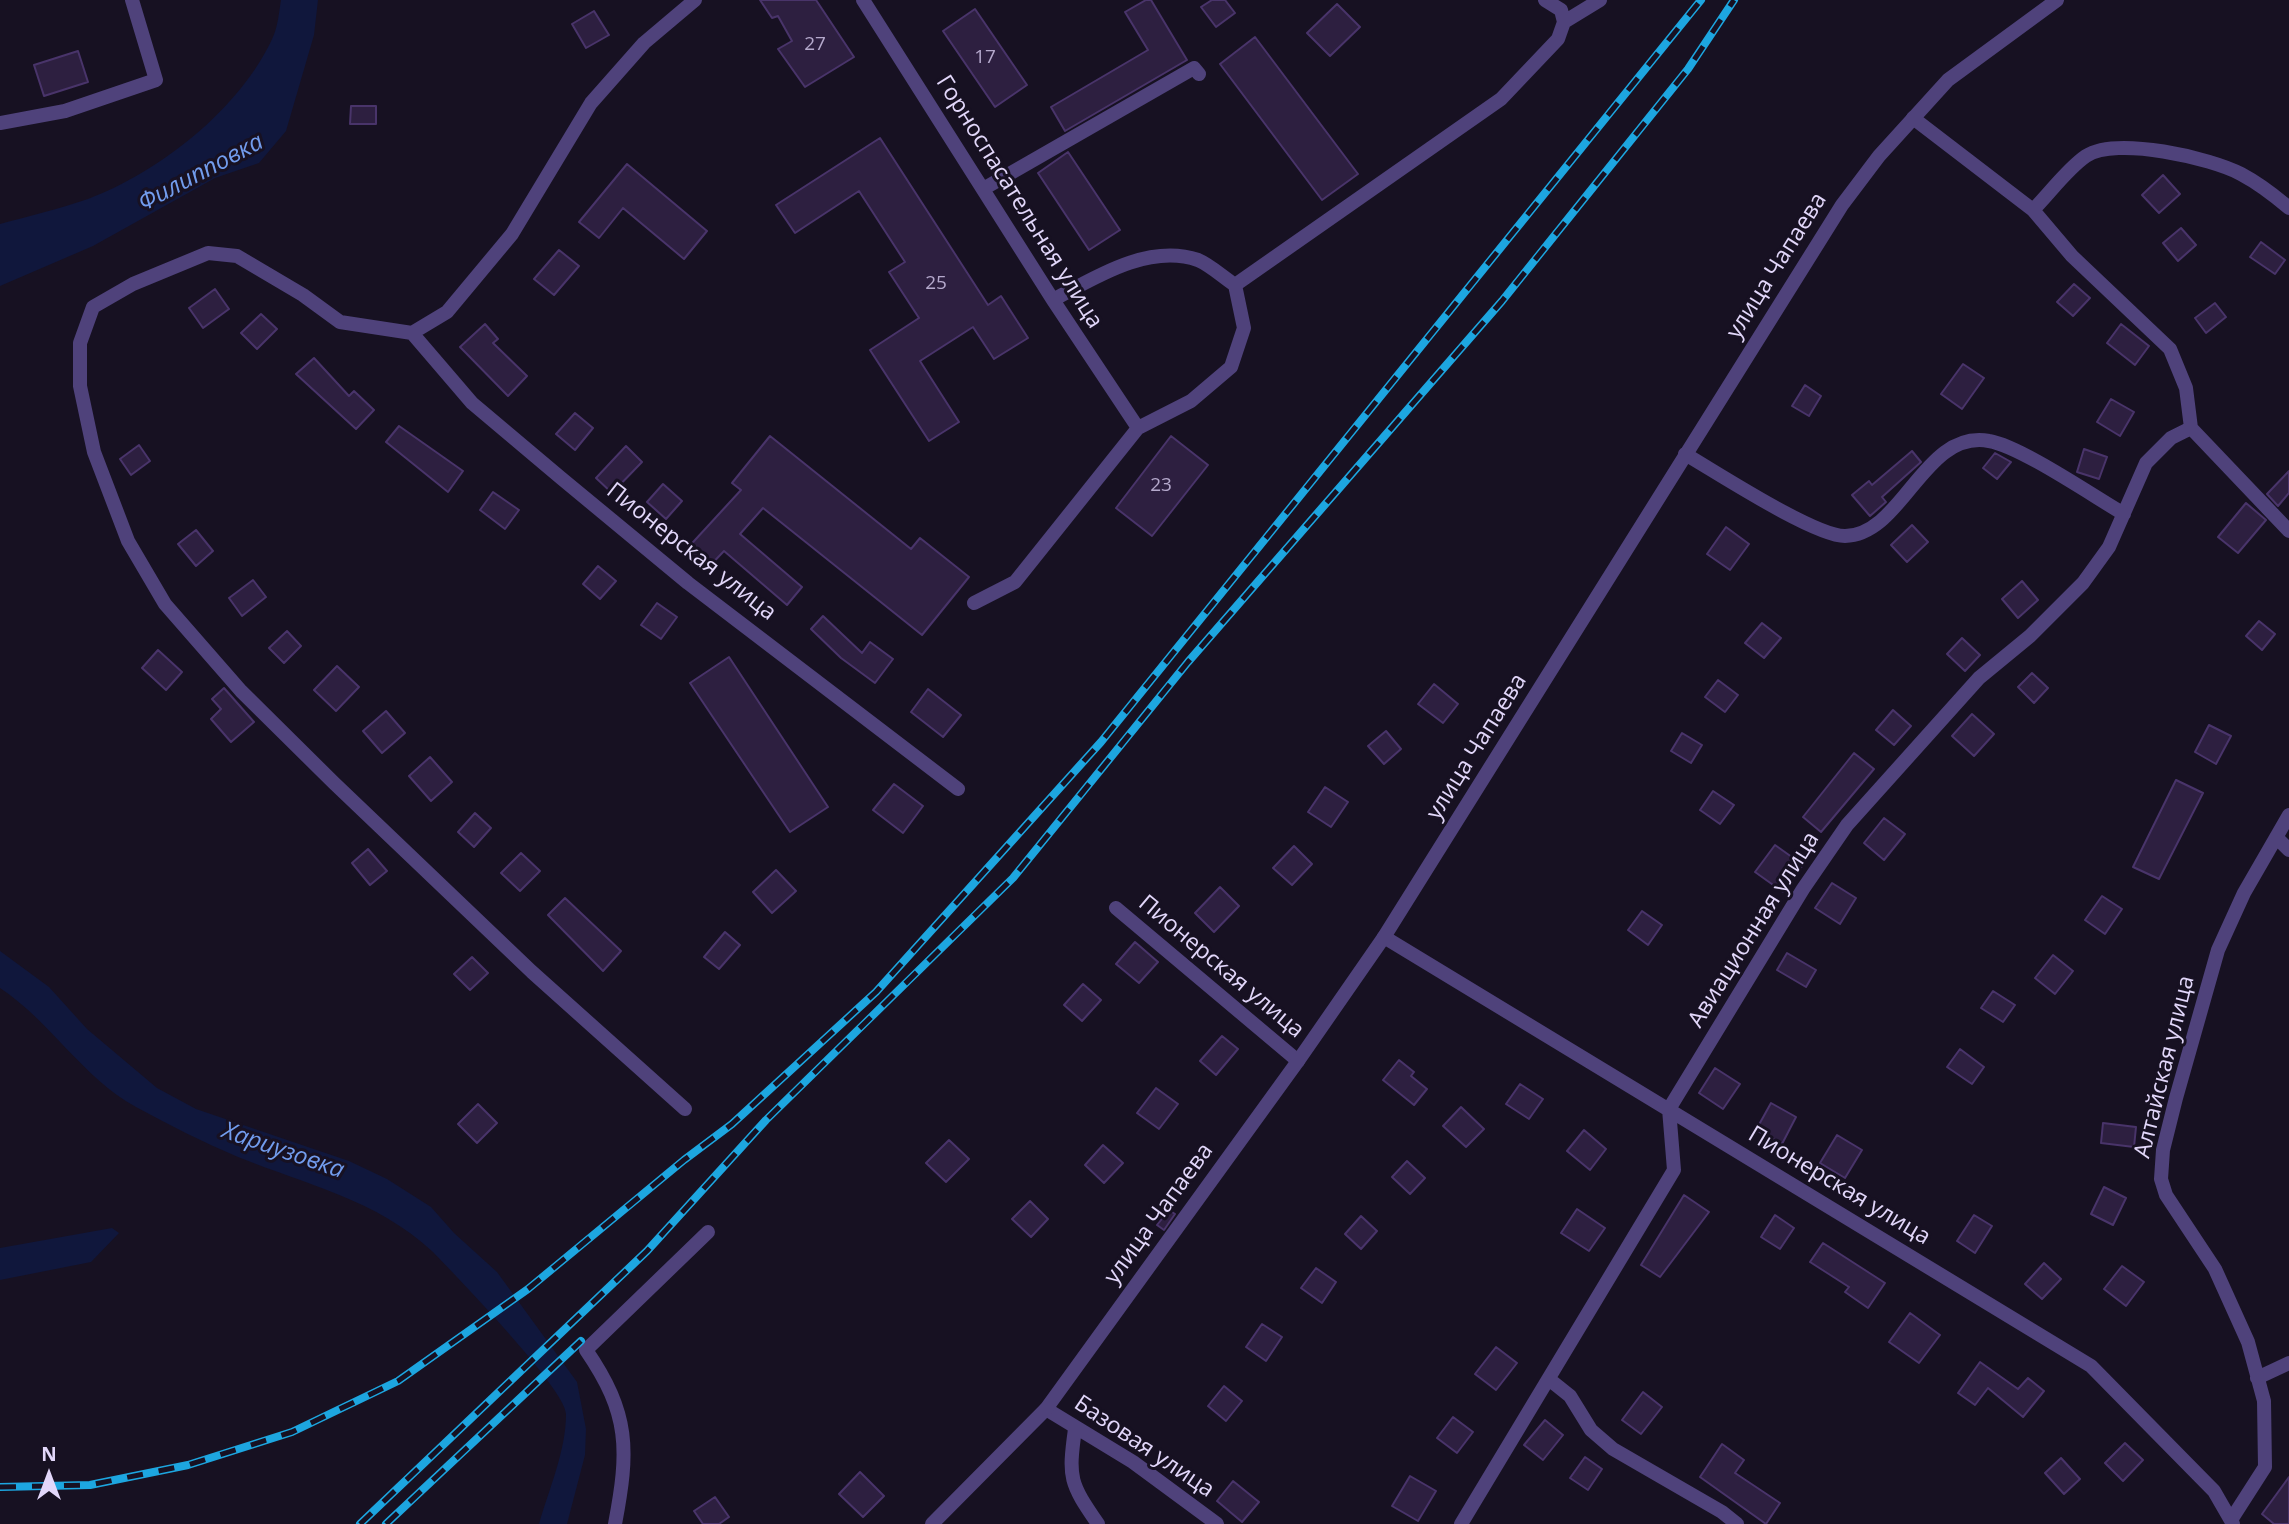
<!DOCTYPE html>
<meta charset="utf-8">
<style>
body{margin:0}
#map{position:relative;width:2289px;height:1524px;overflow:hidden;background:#171122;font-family:"Open Sans",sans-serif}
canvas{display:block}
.north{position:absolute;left:14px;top:1440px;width:70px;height:70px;-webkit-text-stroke:5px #171122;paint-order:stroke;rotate:0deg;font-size:19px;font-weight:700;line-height:28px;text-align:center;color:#e2d7fa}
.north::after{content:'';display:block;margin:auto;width:24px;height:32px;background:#e2d7fa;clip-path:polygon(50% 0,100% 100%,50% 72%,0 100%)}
</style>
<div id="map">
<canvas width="2289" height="1524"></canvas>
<div class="north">N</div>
</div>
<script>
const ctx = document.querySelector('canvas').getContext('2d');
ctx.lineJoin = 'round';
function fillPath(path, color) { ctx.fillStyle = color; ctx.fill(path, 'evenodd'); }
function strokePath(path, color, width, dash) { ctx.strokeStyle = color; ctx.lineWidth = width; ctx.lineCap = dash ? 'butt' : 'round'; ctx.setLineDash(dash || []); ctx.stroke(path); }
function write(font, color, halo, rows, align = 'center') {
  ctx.font = font + ' "Open Sans",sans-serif'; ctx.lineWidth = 6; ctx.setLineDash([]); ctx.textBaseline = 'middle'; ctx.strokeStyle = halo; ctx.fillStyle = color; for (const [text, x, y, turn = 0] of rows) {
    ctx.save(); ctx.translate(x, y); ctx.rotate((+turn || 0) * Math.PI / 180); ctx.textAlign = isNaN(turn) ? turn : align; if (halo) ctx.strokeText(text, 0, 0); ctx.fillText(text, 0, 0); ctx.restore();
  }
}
const water = new Path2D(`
 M281,0H318L314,35L286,131L259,163L215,178L93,246L0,286V224C29,216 59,209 88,199C160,172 241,108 273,37C278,26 279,12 281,0Z
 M0,951L49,987L87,1029L157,1088L196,1109L349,1161L387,1179L431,1207L454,1233L497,1272L577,1382L586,1429L585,1455L567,1524H539C549,1489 566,1451 566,1414C566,1389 455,1275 433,1252C376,1199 307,1185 238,1157C203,1142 169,1125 136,1107C83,1078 51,1022 0,988Z
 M112,1228L119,1233L91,1262L0,1280V1248Z`);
const building = new Path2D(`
 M760,0H816L854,57L805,87L778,49L792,41L778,16L772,18Z
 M1146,0H1151L1187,60L1065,131L1051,107L1148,50L1125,12Z
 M1212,0H1225L1235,13L1216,27L1201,7Z
 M1337,4L1360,27L1330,56L1307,33Z
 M975,9L1027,85L995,107L943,31Z
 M594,11L609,35L586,48L572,24Z
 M1255,37L1358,174L1322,200L1220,64Z
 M78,51L88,82L44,96L34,65Z
 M351,106H376V124H350Z
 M880,138L988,305L1001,296L1028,338L994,359L973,327L920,361L959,422L929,441L870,350L919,318L889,272L905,262L859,191L795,233L776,205Z
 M1068,152L1120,230L1089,250L1038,173Z
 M627,164L707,231L684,259L623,208L599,238L579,222Z
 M2163,175L2180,194L2159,213L2142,195Z
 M2181,228L2196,245L2178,261L2163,243Z
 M2261,242L2285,260L2275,274L2250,257Z
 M559,250L579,266L554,295L534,279Z
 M2074,284L2090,298L2073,316L2057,302Z
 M215,289L229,309L203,328L189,308Z
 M2215,303L2226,317L2206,333L2195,318Z
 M261,314L277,329L257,349L241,333Z
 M485,324L498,339L493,343L527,376L508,396L460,347Z
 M2121,324L2149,346L2135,365L2107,343Z
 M314,358L349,396L354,391L374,410L356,429L296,374Z
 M1963,364L1984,378L1962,409L1941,394Z
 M1805,385L1821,396L1809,416L1792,406Z
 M2111,399L2134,412L2120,436L2097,422Z
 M575,413L593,428L575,450L556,434Z
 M399,426L463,471L448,492L386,442Z
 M770,436L911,549L920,538L969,577L922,635L763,508L740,534L802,587L787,605L724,551L705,571L684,552L741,490L732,483Z
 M1171,436L1208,465L1152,536L1116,508Z
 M139,445L150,461L131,475L120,459Z
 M626,446L642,462L612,493L596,478Z
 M2084,449L2107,457L2099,479L2077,472Z
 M1912,451L1921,462L1882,497L1886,502L1870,516L1852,495L1869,481L1872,485Z
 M1995,453L2011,462L1997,479L1983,468Z
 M2289,471V493L2278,506L2267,494Z
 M663,484L682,501L666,519L647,502Z
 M493,492L519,510L505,529L480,510Z
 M2246,503L2266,520L2238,553L2218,537Z
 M1912,525L1928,542L1907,562L1891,545Z
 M1726,527L1749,544L1730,570L1707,554Z
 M196,530L213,551L196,566L178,544Z
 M598,566L616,581L600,599L583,584Z
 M253,580L266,597L242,616L229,598Z
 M2022,581L2038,600L2018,618L2002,599Z
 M657,603L677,617L661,639L641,625Z
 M823,616L862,653L870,642L893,659L875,683L841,658L811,629Z
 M2259,621L2275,634L2262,650L2246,636Z
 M1762,623L1781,638L1764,658L1745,643Z
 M287,631L301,646L284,663L269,648Z
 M1962,638L1980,655L1965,671L1947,654Z
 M158,650L182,672L166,690L142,668Z
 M729,657L828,807L790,832L690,683Z
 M337,666L359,687L336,711L314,690Z
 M2032,673L2048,688L2034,703L2018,687Z
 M1718,680L1738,695L1725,712L1705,697Z
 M1434,684L1458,704L1443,723L1418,704Z
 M224,688L254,722L231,742L211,719L221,709L212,699Z
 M928,689L961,715L943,737L911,712Z
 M1893,710L1911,726L1894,745L1876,730Z
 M386,711L405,733L382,753L363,731Z
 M1972,714L1994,734L1974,756L1952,736Z
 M2209,725L2231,736L2216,764L2195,752Z
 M1386,731L1401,749L1384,764L1368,746Z
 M1682,733L1702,745L1691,763L1671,751Z
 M1854,753L1874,769L1821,832L1803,817Z
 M430,757L452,782L431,801L409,776Z
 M2176,780L2203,793L2159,879L2133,867Z
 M894,784L923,806L903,833L873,810Z
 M1325,787L1348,802L1331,827L1308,812Z
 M1713,791L1734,805L1720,824L1700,810Z
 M475,813L491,828L474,847L458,832Z
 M1884,818L1905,834L1884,860L1864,843Z
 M1775,845L1803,865L1783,892L1755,872Z
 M1294,846L1312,864L1292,885L1273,868Z
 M368,849L387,871L370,885L352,863Z
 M521,853L540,871L520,891L501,873Z
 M776,870L796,891L772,913L753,892Z
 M1832,883L1856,898L1840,924L1815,908Z
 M1220,887L1239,906L1214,932L1195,913Z
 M2102,896L2122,909L2105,934L2085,920Z
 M565,898L621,951L603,971L548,915Z
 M1642,911L1662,925L1648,945L1628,930Z
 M725,932L740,945L719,969L704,957Z
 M1135,942L1158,962L1139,983L1116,964Z
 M1787,953L1816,970L1806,987L1777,970Z
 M2053,955L2073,971L2055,994L2035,978Z
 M472,957L488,973L470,990L454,974Z
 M1083,984L1101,1000L1082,1021L1064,1005Z
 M1993,991L2015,1005L2003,1022L1981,1008Z
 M1222,1036L1238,1049L1216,1075L1200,1061Z
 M1960,1049L1984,1067L1972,1084L1947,1067Z
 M1399,1060L1414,1072L1411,1076L1427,1089L1414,1105L1383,1080Z
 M1715,1068L1740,1084L1723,1109L1699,1093Z
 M1520,1084L1543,1099L1529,1119L1506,1104Z
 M1156,1088L1178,1104L1159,1129L1137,1113Z
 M1771,1103L1796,1117L1782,1144L1756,1130Z
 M478,1104L497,1123L477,1143L458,1124Z
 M1461,1107L1484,1129L1466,1147L1443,1126Z
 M2103,1123L2136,1127L2134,1147L2101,1143Z
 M1584,1130L1606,1149L1590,1170L1567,1151Z
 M1837,1135L1862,1150L1845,1178L1820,1163Z
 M949,1140L969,1159L946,1182L926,1163Z
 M1103,1145L1123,1163L1104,1183L1085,1165Z
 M1407,1161L1425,1178L1410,1194L1392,1177Z
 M2104,1187L2126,1198L2113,1225L2091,1214Z
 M1684,1195L1709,1212L1660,1277L1641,1265Z
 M1030,1201L1048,1219L1031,1237L1012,1219Z
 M1577,1209L1605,1228L1589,1251L1561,1233Z
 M1169,1210L1175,1214L1164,1230L1157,1225Z
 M1775,1215L1794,1228L1780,1249L1761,1237Z
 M1974,1215L1992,1226L1975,1253L1957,1241Z
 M1361,1216L1377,1231L1361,1249L1345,1234Z
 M1823,1243L1885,1283L1868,1308L1845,1292L1849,1287L1810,1262Z
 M2044,1263L2061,1279L2042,1299L2025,1284Z
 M2122,1266L2144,1282L2126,1306L2104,1289Z
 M1316,1268L1336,1282L1322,1303L1301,1288Z
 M1910,1313L1940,1335L1919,1363L1889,1342Z
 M1262,1324L1282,1337L1266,1361L1246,1347Z
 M1496,1347L1517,1363L1496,1390L1475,1374Z
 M1980,1362L2018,1389L2028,1378L2044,1391L2023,1417L1988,1388L1975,1405L1958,1393Z
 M1224,1386L1242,1401L1226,1421L1208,1406Z
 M1643,1392L1662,1407L1641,1434L1622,1420Z
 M1453,1417L1473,1432L1457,1453L1437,1438Z
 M1545,1420L1563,1435L1543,1460L1524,1445Z
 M2125,1443L2143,1460L2123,1481L2105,1463Z
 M1722,1444L1744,1460L1735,1473L1780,1503L1766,1524L1700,1477Z
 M1585,1457L1602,1469L1588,1490L1570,1478Z
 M2061,1458L2080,1479L2064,1494L2045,1473Z
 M860,1472L884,1496L863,1517L839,1494Z
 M1410,1476L1436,1491L1418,1521L1392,1506Z
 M2289,1477V1524H2274L2262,1514Z
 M1233,1481L1259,1502L1242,1522L1217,1501Z
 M715,1497L729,1517L719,1524H703L694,1511Z`);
const minor = new Path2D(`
 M863,0L1053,300L1138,428
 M1564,22L1600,0
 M1913,118L2033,210L2072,256L2170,349L2186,388L2191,428
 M0,123L65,111L156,80L132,0
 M983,189L1194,68L1199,74
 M2033,210C2050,193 2067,169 2086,156C2116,136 2211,158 2241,174C2258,183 2275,196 2289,208
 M1235,285L1501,99L1558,39L1564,22L1561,10L1545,0
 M412,333L472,403L561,478L688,583L958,789
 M2191,428L2289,531
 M1685,454C1716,472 1814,536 1845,536C1903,535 1924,429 1989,441C2020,446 2093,496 2124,514
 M974,603L1015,582L1138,428L1191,401L1231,367L1244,328L1235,285C1223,277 1210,265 1198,260C1148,243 1094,278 1053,300
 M2277,838L2289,850
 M1116,908L1298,1061
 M1384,937L2091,1366L2214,1491L2233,1524
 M685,1109L532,972L334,783L241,691L165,604L128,541L94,452L80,386V343L93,307L133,284L208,253L237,256L303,295L340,322L412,333L447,312L512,234L591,103L644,43L695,0
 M2257,1378L2289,1363
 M1550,1380L1570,1396L1591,1430L1613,1449L1722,1512L1737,1524
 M1046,1409L1133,1462L1217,1524
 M1075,1429C1068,1479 1070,1483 1098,1524
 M2231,1520L2265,1467L2264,1401L2248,1342L2215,1269L2166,1195L2161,1179L2163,1150L2176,1098L2218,950L2244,893L2289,815
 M615,1524C629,1450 630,1414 586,1350L708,1232
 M1461,1524L1674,1170L1669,1109L1803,889L1847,825L1979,678L2030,636L2083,583L2109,547L2146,463L2171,438L2191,428`);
const tertiary = new Path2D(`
 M932,1524L1046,1409L1298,1061L1384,937L1842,205L1879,156L1948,80L2057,0`);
const rail = new Path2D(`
 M0,1487L90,1485L188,1465L292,1432L398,1381L528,1289L684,1160L732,1124L876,992L1101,742L1701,0
 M360,1524L647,1251L766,1120L1013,878L1188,662L1502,301L1688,69L1734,0
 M386,1524L581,1341`);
const numberNames = [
 ["27",815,45],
 ["17",985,58],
 ["25",936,284],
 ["23",1161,486]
];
const streetNames = [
 ["Горноспасательная улица",1019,202,58],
 ["улица Чапаева",1777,266,-58],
 ["Пионерская улица",691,552,38],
 ["улица Чапаева",1477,747,-58],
 ["Авиационная улица",1754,930,-58],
 ["Пионерская улица",1221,967,40],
 ["Алтайская улица",2165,1067,-76],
 ["Пионерская улица",1839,1186,31],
 ["улица Чапаева",1159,1214,-54],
 ["Базовая улица",1144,1447,34]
];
const waterNames = [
 ["Филипповка",201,173,-28],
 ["Хариузовка",283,1151,19]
];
fillPath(water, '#10173c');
fillPath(building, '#2d1f40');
strokePath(building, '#49346a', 2);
strokePath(minor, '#4f427b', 14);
strokePath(tertiary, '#4f427b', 14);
strokePath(rail, '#1da6e0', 8);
strokePath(rail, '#171122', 5, [16]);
write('19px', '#b5a9cc', null, numberNames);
write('23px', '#e2d7fa', '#171122', streetNames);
write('italic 24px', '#729ced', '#171122', waterNames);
</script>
